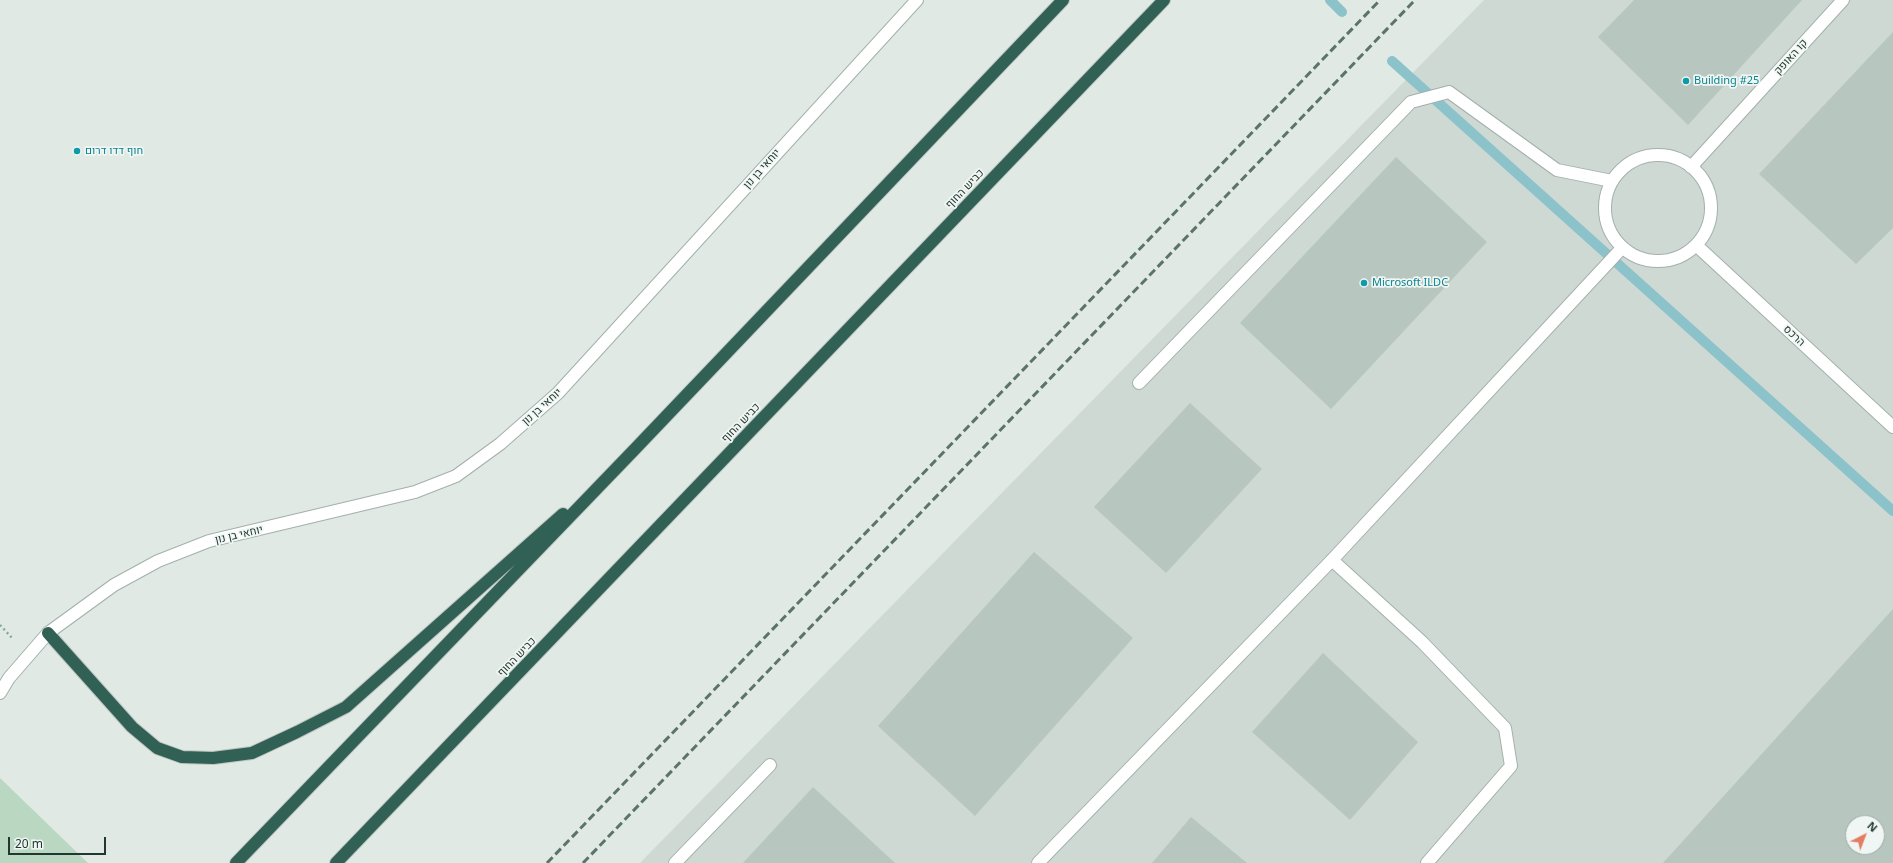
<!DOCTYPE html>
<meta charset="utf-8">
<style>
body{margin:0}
#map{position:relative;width:1893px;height:863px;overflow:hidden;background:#e0e9e4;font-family:"Noto Sans",sans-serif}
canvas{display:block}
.north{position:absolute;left:1845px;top:815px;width:40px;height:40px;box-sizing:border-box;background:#f0f6f3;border:1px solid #9eaaa5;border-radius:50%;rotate:42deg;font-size:11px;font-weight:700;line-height:16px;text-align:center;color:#223731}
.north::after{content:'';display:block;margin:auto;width:14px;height:18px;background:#e47e63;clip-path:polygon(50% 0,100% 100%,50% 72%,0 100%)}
.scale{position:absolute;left:8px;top:837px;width:98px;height:18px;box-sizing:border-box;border:2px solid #223731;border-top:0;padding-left:5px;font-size:12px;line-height:14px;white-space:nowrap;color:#223731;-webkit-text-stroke:3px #f0f6f3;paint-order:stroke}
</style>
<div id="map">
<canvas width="1893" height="863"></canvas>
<div class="north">N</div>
<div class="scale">20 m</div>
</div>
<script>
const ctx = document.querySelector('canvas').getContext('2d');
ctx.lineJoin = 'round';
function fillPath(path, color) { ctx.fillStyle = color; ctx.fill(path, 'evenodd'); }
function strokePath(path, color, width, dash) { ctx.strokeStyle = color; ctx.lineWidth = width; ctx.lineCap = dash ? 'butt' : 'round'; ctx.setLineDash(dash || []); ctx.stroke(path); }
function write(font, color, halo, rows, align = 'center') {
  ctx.font = font + ' "Noto Sans",Heebo,sans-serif'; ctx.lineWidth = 3.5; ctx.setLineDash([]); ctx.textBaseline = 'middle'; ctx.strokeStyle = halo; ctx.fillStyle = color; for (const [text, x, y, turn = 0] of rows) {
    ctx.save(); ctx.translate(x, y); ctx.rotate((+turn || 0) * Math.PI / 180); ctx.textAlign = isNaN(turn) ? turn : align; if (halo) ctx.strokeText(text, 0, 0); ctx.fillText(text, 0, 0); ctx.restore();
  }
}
const built = new Path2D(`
 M1484,0H1893V863H640ZM1853,823H1877V847H1853Z`);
const green = new Path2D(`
 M0,778L88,863H0Z`);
const stream = new Path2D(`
 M1330,0L1342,12
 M1392,61L1893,511`);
const building = new Path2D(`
 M1634,0H1802L1688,125L1598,37Z
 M1893,32V228L1856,264L1759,174Z
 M1396,157L1487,242L1331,409L1240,323Z
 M1190,403L1262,469L1166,573L1094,507Z
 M1034,552L1133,638L975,816L878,726Z
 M1893,609V863H1663ZM1853,823H1877V847H1853Z
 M1323,653L1418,742L1350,820L1252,732Z
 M813,787L895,863H743Z
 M1191,817L1247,863H1152Z`);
const path = new Path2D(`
 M0,625L13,639`);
const service = new Path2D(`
 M1139,383L1411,102L1449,92L1557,170L1612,181
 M1332,560L1422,642L1505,728L1511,766L1427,863
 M0,693L9,678L48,633
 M675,863L770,765`);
const minor = new Path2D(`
 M1605 208a53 53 0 1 1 106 0a53 53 0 1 1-106 0Z
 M1691,167L1843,0
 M1696,245L1893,427
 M48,633L114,585L158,561L209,541L415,492L456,476L500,444L558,393L917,0
 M1038,863L1332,560L1622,248`);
const motorway = new Path2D(`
 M48,633L132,727L157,748L182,757L213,758L252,753L297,732L346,707L563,514
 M236,863L634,450L1063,0
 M336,863L1164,0`);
const rail = new Path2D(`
 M547,863L1380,0
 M583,863L1415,0`);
const markers = [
 [1686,81,4,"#0f9aa8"],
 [77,151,4,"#0f9aa8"],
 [1364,283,4,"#0f9aa8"]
];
const streetNames = [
 ["קו האופק",1791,57,-48],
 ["יוחאי בן נון",762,169,-48],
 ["כביש החוף",965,189,-46],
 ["הרכס",1794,336,43],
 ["יוחאי בן נון",542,407,-42],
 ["כביש החוף",741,423,-46],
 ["יוחאי בן נון",239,535,-13],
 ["כביש החוף",517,657,-46]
];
const cultureNames = [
 ["Building #25",1694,81],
 ["חוף דדו דרום",85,151],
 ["Microsoft ILDC",1372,283]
];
fillPath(built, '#ced9d3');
fillPath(green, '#bad8c1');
strokePath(stream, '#8cc2c9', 10);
fillPath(building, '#b8c6c0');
strokePath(service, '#a3b0ab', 14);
strokePath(minor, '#a3b0ab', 14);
strokePath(motorway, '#bdc3c1', 14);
strokePath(path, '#83aa9c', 2.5, [2, 3]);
strokePath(service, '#fff', 12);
strokePath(minor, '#fff', 12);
strokePath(motorway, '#316055', 12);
strokePath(rail, '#5c736c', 3, [8, 4]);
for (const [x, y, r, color] of markers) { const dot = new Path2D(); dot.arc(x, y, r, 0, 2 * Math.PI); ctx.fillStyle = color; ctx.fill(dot); strokePath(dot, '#f0f6f3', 1.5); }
write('11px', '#223731', '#f0f6f3', streetNames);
write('11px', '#0d838f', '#f0f6f3', cultureNames, 'left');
</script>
